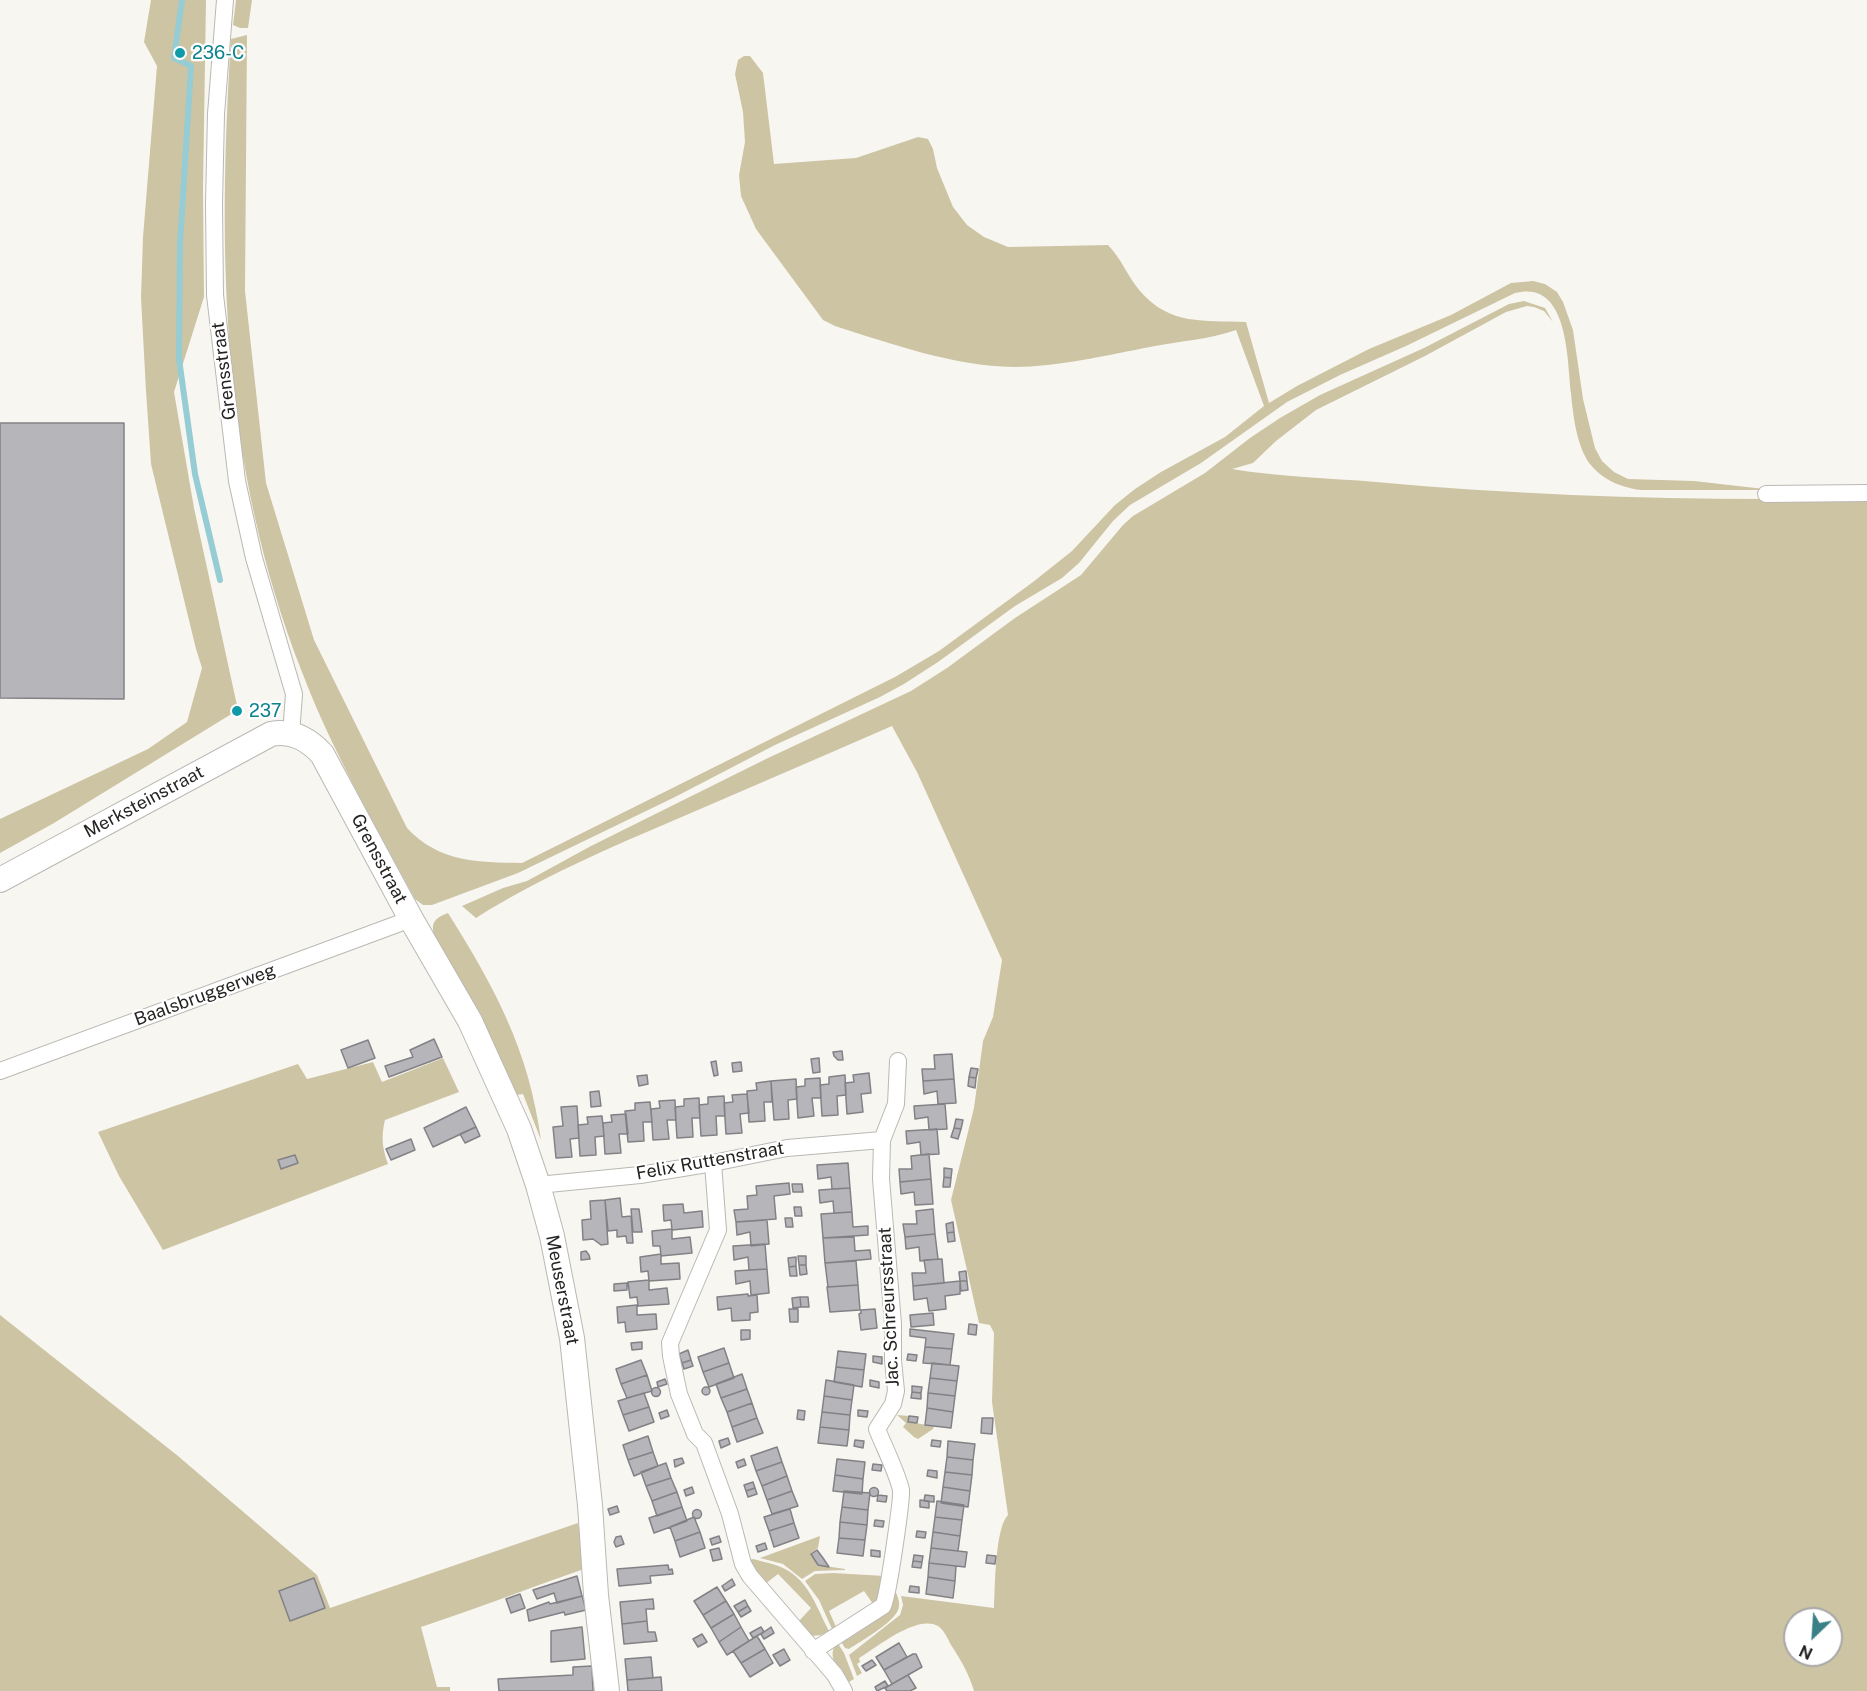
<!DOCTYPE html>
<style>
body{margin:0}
#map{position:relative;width:1867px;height:1691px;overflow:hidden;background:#f8f6f1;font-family:"Public Sans",sans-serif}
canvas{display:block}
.north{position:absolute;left:1783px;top:1607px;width:60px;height:60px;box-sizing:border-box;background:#fff;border:2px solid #a8a7a7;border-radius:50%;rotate:205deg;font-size:16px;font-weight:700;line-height:24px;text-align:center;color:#252422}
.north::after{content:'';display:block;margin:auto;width:21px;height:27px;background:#398187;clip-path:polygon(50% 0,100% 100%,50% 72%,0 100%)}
</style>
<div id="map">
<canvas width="1867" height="1691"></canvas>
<div class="north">N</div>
</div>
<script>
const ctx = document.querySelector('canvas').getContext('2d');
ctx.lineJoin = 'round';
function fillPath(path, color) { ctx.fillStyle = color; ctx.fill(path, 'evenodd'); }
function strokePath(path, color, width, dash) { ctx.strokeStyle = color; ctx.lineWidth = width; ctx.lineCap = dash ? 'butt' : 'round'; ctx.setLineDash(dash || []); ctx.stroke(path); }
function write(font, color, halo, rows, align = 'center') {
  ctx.font = font + ' "Public Sans",sans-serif'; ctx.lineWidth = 4.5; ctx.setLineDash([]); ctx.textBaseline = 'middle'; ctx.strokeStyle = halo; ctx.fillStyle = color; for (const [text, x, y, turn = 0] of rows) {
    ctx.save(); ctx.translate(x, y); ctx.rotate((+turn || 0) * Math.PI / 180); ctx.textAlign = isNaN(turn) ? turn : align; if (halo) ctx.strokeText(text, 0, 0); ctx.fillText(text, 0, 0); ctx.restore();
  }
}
const green = new Path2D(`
 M151,0H206L203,189L204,297L174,392L194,508L238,710L54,823L0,853V819L148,749L187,722L202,668L196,649L151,464L146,391L141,298L143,237L157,66L144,42Z
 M236,0H252L248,28H240L233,25Z
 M247,35L245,291L266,483L314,640L407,828C440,863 478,862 522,863L895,677L939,651L1033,582L1072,551L1115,505L1135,489L1161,472L1225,437L1264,406L1236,330C1208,340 1179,341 1150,347C1108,355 1057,367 1014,367C953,366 892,344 835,326L823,320L756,229L741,196L739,175L745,142L743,112L735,74L738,60L744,56H750L763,73L774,164L856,158L918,137L928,139L933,149L937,168L953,207L967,225L984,237L1008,247L1108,245C1121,258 1128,277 1140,291C1170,326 1204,320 1246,322L1269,403L1297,386L1369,349L1451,315L1511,283L1533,281L1545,284L1557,292L1563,302L1573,330L1583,399L1595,448L1602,461L1614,472L1628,479L1694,481L1773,490H1641C1619,487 1600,479 1587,460C1576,441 1573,415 1571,393C1567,360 1569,279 1515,293L1406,346L1340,375L1287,402L1201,463L1130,505L1113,521L1079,563L1062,578L1015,606L938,662L904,684L880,697L775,745L675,797L518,873L432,905H423L415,899C375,825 332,751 302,672C221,464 217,259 231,39Z
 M1524,301L1545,308L1553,322L1544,311L1534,307L1527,306L1506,312L1425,356L1316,410L1276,441L1253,463L1232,469C1279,477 1329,478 1376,482C1540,497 1703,501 1867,498V1691H974C969,1674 961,1660 951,1645C948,1639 944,1630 938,1626C917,1614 877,1647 859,1658L860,1662L857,1664L862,1673L857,1676L849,1655L900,1615L903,1605L901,1596L994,1608C995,1587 995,1528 1008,1515L992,1402L994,1333L990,1325L979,1323L951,1200L974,1108L983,1041L993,1017L1002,960L917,772L892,726C821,757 749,788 677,819C609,848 539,878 476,918L462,906L503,888L527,881L591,846L766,759L911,691L947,668L1015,618L1081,575L1123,525L1133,516L1205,473L1250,438L1280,418L1320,395L1424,348L1509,304ZM1795,1619H1831V1655H1795Z
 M448,913C495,988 529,1050 541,1140L523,1094L516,1095L435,937C430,924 434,918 448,913Z
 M443,1058L459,1092L385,1120C381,1136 382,1148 388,1164L163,1250L119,1176L98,1132L298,1064L307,1079L373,1062L382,1082Z
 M0,1315L178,1456L317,1575L330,1608L578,1523L584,1569C529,1588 476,1609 421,1627L437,1687H450V1691H0Z
 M897,1415L909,1416L908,1422L934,1426L933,1429L918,1439L914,1437L903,1427L906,1423Z
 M820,1536L818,1548L811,1553L818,1565L845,1569V1570L815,1571L802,1579L783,1564L760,1558Z
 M753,1559C764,1562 776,1564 785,1569C810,1582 817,1609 829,1631L821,1635L812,1636L799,1621L811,1608L778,1574L765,1584L749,1560Z
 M833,1573L885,1576L882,1597L873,1604L864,1591L829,1611L836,1627L832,1629L819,1600L805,1581L815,1574Z
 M894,1588C896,1593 900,1600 899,1606C899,1620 861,1641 849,1649L845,1648L840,1640Z
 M837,1642L844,1653L854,1679L849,1682C838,1672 826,1656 837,1642Z`);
const stream = new Path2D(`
 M182,0L174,58L191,66L180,244L179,359L195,474L220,580`);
const building = new Path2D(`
 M0,423H124V699L0,698Z
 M434,1039L442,1057L389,1077L385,1066L413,1057L410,1050Z
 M368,1040L375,1058L348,1068L341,1050Z
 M842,1051L843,1060H838L834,1056L833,1052Z
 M952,1054L954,1079L923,1081L922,1069H935L934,1055Z
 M819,1058L820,1072L813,1073L811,1059Z
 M716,1061L718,1075L714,1076L711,1062Z
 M741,1062L742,1071L733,1072L732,1063Z
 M971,1068L978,1069L976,1078L969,1077Z
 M869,1073L871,1093L861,1094L863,1112L847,1114L845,1083L854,1082L853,1075Z
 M647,1075L648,1084L639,1086L637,1076Z
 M845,1075L846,1095L837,1096L838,1115L822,1116L820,1085L829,1084V1077Z
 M969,1077L976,1078L975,1088L968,1086Z
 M820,1078L821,1098H812L814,1116L798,1118L796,1087L805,1086V1079Z
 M796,1079L797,1099L788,1100L789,1119L774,1120L771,1081Z
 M954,1079L956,1103L938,1104L937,1091L924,1094L923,1081Z
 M771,1081L772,1102H764L765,1121L749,1122L747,1091L757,1090L756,1083Z
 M599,1091L601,1106L591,1107L590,1092Z
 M747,1094L749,1113L740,1114L742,1133L726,1134L724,1103L733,1102L732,1095Z
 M724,1096L725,1116H716L717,1135L701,1136L699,1105L708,1104V1097Z
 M699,1098L700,1118H692L693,1137L677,1138L675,1107L684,1106V1099Z
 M675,1100L676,1120H667L669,1139L653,1140L651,1109L660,1108L659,1101Z
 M650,1102L652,1122H643L644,1141L628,1142L625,1111L635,1110V1103Z
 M945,1104L947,1129L929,1130L928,1117L915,1119L914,1106Z
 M577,1106L579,1138L570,1139L572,1157L556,1158L553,1127L563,1126L561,1107Z
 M466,1107L476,1127L433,1147L424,1128Z
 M626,1114L628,1134H619L621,1153L605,1154L603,1123L612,1122L611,1115Z
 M602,1116L604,1136L595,1137L596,1155L580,1156L578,1125L588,1124L587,1117Z
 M956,1119L963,1120L961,1129L954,1128Z
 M476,1127L480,1136L465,1143L460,1134Z
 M954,1128L961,1129L958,1139L951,1137Z
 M937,1129L939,1154L921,1155L920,1142L907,1144L906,1131Z
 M411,1139L415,1150L391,1160L386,1149Z
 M929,1154L931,1179L900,1182L899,1169H912L911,1156Z
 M295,1155L298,1163L281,1169L278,1160Z
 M848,1163L850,1188L832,1189L831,1177L818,1179L817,1165Z
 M944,1168L952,1169L951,1178L944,1177Z
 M944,1177L951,1178L950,1187H943Z
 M931,1179L933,1204L915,1205L914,1192L901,1194L900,1182Z
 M789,1183L790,1194L774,1196L776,1219L736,1222L734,1210L748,1209L747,1196L757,1195L756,1186Z
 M792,1184H802L803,1192H793Z
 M850,1188L852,1212L834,1213L833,1201L820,1203L819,1190Z
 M620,1198L622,1217L631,1216L633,1243H627L626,1236L617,1237V1230L608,1231L605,1200Z
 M605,1200L608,1244L601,1245L593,1239L583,1240L582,1220L591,1219L590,1201Z
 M683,1204L684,1213L702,1211L703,1227L672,1230L671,1220L664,1221L663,1205Z
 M794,1207H801L802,1216H795Z
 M631,1209H639L642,1232H633Z
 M933,1209L935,1234L905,1237L903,1224H917L916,1211Z
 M852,1212L853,1227L868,1226V1235L823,1238L821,1214Z
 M785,1218H792L793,1227H786Z
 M767,1220L769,1244L751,1246L750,1232L737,1235L736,1222Z
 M953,1222L954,1232L947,1233L946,1224Z
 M672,1229V1239L690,1237L692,1253L661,1256L660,1246H653L652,1231Z
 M954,1232L955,1241L948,1242L947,1233Z
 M935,1234L938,1259L920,1261L919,1247L906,1249L905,1237Z
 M854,1237L855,1251L870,1250L871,1259L825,1263L823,1238Z
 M765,1244L767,1269L749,1270L748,1257L734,1260L733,1246Z
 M586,1251L589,1255L590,1259L581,1260V1252Z
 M661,1254V1264L679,1263L680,1279L649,1281L648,1271L641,1272L640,1257Z
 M798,1256H806V1265H799Z
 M796,1257V1266L789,1267L788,1258Z
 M942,1259L944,1283L913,1286L912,1273H926L924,1260Z
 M856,1261L858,1285L828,1287L825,1263Z
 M799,1265H806L807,1274L800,1275Z
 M796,1266L797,1276H790L789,1267Z
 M767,1269L769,1293L751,1295L750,1281L736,1284L735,1271Z
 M966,1271L967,1281H960L959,1272Z
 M649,1280V1290L667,1288L669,1304L638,1306L637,1297L630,1298L628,1282Z
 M960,1281V1294L945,1296L946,1309L929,1311L927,1298L914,1300L913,1286Z
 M960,1281H967L968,1290L961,1291Z
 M627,1283V1290L614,1291V1284Z
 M858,1285L860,1310L830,1312L827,1287Z
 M748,1294V1296L757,1295L758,1312L750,1313V1320L732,1321L731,1308L718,1310L717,1297Z
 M800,1297H808L809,1307H801Z
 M800,1297L801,1307L793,1308L792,1298Z
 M637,1305V1315L656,1314L657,1329L626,1332L625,1322L618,1323L617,1307Z
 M789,1309H798V1322H790Z
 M875,1309L877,1328L861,1330L859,1314L861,1313V1310Z
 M933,1313L934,1325L911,1327L910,1315Z
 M969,1324L977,1325L976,1335L968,1334Z
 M910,1329L954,1334L952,1349L925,1347L926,1338L910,1336Z
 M741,1330H750V1339L741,1340Z
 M642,1342V1349L632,1350L631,1343Z
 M925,1347L952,1349L950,1365L923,1363Z
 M724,1348L729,1363L703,1372L698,1357Z
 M688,1350L691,1360L682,1363L679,1354Z
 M838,1351L866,1354L864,1370L836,1367Z
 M908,1354L917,1355L916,1361L907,1360Z
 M873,1356L882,1357V1364L873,1362Z
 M641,1360L647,1375L621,1384L616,1369Z
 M691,1360L693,1366L684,1369L682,1363Z
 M729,1363L734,1378L709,1387L703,1372Z
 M932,1363L959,1366L957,1381L930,1378Z
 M836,1367L864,1370L862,1387L834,1382Z
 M742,1374L747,1389L721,1398L716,1384Z
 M647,1375L652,1391L627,1398L621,1384Z
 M930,1378L957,1381L955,1396L928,1393Z
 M665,1379L667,1384L658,1387L657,1382Z
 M826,1380L854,1385L852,1400L824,1396Z
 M870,1380L879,1382V1388L870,1386Z
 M912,1386L922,1387L921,1393L912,1392Z
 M702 1391a4 4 0 1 1 8 0a4 4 0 1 1-8 0Z
 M651.5 1392a4.5 4.5 0 1 1 9 0a4.5 4.5 0 1 1-9 0Z
 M747,1389L752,1403L727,1412L721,1398Z
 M912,1392L921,1393V1399L911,1398Z
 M644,1393L649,1407L623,1415L618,1401Z
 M928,1393L955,1396L953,1412L927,1408Z
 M824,1396L852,1400L850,1415L822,1412Z
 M752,1403L757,1418L732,1427L727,1412Z
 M649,1407L654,1422L629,1431L623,1415Z
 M927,1408L953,1412L951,1428L925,1425Z
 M667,1410L669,1416L661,1419L659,1413Z
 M798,1410L805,1411L804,1420L797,1419Z
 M858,1410L868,1411L867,1417L858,1416Z
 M822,1412L850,1415L849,1430L820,1427Z
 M909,1416L918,1417L917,1423L908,1422Z
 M757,1418L763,1433L737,1442L732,1427Z
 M982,1418H993L992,1434L981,1433Z
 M820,1427L849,1430L847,1446L818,1443Z
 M648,1436L653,1452L628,1460L623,1445Z
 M728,1438L730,1444L721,1448L719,1441Z
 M855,1440L864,1441L863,1448L854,1446Z
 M932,1440L941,1441L940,1447L931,1446Z
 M948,1441L975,1444L973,1460L947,1457Z
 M777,1447L782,1462L756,1471L751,1456Z
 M653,1452L658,1466L634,1476L628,1460Z
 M947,1457L973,1460L972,1475L945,1472Z
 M682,1458L684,1463L675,1467L674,1460Z
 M744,1459L746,1465L738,1468L736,1462Z
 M837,1459L865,1462L863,1479L835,1475Z
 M782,1462L787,1476L762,1486L756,1471Z
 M666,1463L671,1478L646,1486L641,1472Z
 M873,1464L882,1465L881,1471L872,1470Z
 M928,1470L937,1471V1478L927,1476Z
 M945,1472L972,1475L970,1491L943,1487Z
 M835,1475L863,1479L862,1494L833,1491Z
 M787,1476L792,1491L767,1500L762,1486Z
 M671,1478L677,1492L652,1501L646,1486Z
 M753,1482L755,1488L746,1491L744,1485Z
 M692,1487L694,1493L686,1496L684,1490Z
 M943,1487L970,1491L968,1507L941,1503Z
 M869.5 1492a4.5 4.5 0 1 1 9 0a4.5 4.5 0 1 1-9 0Z
 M755,1488L757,1494L748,1497L746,1491Z
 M792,1491L798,1506L772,1514L767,1500Z
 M844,1491L870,1493L868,1510L842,1507Z
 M677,1492L682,1507L657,1516L652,1501Z
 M878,1495L887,1496L886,1502L877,1501Z
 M925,1495L934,1496V1502L924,1501Z
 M920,1500L929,1501V1508L920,1507Z
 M937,1501L964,1505L962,1520L935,1517Z
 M617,1506L619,1512L610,1515L608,1509Z
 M682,1507L687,1521L654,1533L649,1518Z
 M842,1507L868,1510L867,1525L840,1522Z
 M790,1509L794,1523L769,1531L764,1517Z
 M692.5 1514a4.5 4.5 0 1 1 9 0a4.5 4.5 0 1 1-9 0Z
 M694,1517L700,1532L675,1541L670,1527Z
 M935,1517L962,1520L960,1536L933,1532Z
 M875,1520L884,1521L883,1527L874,1526Z
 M840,1522L867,1525L865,1540L839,1538Z
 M794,1523L799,1538L774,1547L769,1531Z
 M917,1531L926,1532L925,1538L916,1537Z
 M700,1532L705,1548L680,1557L675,1541Z
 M933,1532L960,1536L958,1551L931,1548Z
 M621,1536L624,1544L616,1547L614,1542L616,1537Z
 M719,1536L721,1542L712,1545L710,1539Z
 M839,1538L865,1540L863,1556L837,1553Z
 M765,1543L767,1549L758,1552L756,1546Z
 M719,1548L722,1559L713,1561L710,1550Z
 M931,1548L967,1552L965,1567L929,1563Z
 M817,1550L823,1558L829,1567L818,1565L811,1554Z
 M871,1550L880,1551V1557L871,1556Z
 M914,1555L923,1556L922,1562L913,1561Z
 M987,1555L996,1556L995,1564L986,1563Z
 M913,1561L922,1562L921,1568L912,1567Z
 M929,1563L956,1566L955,1581L928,1577Z
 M668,1565L669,1570L672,1569L673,1574L650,1576L651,1583L619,1586L617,1569Z
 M577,1576L582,1596L557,1603L554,1593L537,1599L533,1590Z
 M928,1577L955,1581L953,1598L926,1594Z
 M314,1578L325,1608L290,1621L279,1591Z
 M732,1579L735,1585L725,1591L722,1586Z
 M910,1586L919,1587V1593L909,1592Z
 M717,1587L726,1601L703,1615L694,1601Z
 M520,1594L525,1608L511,1613L506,1599Z
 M582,1596L586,1610L565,1615L564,1612L529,1621L527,1610L549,1602L550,1604Z
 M653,1599L654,1609H646L647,1621L622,1624L620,1602Z
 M745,1600L748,1606L738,1612L734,1606Z
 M726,1601L734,1614L711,1628L703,1615Z
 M748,1606L751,1611L741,1617L738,1612Z
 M734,1614L741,1627L719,1642L711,1628Z
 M647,1621L648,1632H655L657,1641L624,1644L622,1624Z
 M582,1627L585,1659L551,1662V1631Z
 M741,1627L749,1641L727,1655L719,1642Z
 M761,1627L764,1632L753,1638L750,1633Z
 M771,1627L774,1633L764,1639L761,1634Z
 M702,1634L707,1642L698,1647L693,1639Z
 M757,1636L765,1649L741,1663L733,1651Z
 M899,1643L907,1657L884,1670L876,1657Z
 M765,1649L773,1663L750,1677L741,1663Z
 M784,1649L790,1660L780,1666L773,1655Z
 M913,1654H916L922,1667L892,1684L884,1670Z
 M651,1657L653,1678L627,1680L625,1659Z
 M872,1660L876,1665L866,1671L862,1666Z
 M592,1666L593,1691H499L498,1679L573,1675V1667Z
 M908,1675L916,1688L910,1691H887L885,1688Z
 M661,1677L662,1691H628L627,1680Z
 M885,1681L888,1686L877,1691L875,1687Z`);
const street = new Path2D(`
 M225,0L216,114L214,204L215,295L237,481L254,558L294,694L291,734
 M1766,494L1867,493
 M0,1071L411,919
 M713,1163L718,1230L670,1343L671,1356L679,1394L695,1434L704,1443L730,1514L743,1564L750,1576L835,1675L844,1691
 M538,1185L640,1175L713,1163L787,1148L882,1140
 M813,1651L883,1606C888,1598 902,1499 901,1490C897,1472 884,1447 877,1429L893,1404L896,1391L893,1360V1324L881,1179L882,1140L896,1104L898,1061`);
const secondary = new Path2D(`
 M0,880L271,734C292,730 308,739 322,754L411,919L470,1021L519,1129L538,1185L552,1236L572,1338L590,1505L596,1595L607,1691`);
const markers = [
 [180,53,6,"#0f9aa8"],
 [237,711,6,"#0f9aa8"]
];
const cultureNames = [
 ["236-C",192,53],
 ["237",249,711]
];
const streetNames = [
 ["Grensstraat",224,371,-97],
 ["Merksteinstraat",144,802,-28],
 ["Grensstraat",379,859,62],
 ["Baalsbruggerweg",205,995,-20],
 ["Felix Ruttenstraat",710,1161,-10],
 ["Meuserstraat",562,1290,79],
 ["Jac. Schreursstraat",889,1307,-93]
];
fillPath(green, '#cdc4a4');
strokePath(stream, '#96ccd4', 6);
fillPath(building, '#b6b5ba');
strokePath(building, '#828185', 1.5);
strokePath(street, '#bab8b3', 18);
strokePath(secondary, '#bab8b3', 26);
strokePath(street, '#fff', 16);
strokePath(secondary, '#fff', 24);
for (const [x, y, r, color] of markers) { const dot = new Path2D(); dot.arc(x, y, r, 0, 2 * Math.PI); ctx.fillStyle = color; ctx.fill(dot); strokePath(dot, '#fff', 2); }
write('18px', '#0d838f', '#fff', cultureNames, 'left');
write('18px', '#252422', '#fff', streetNames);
</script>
